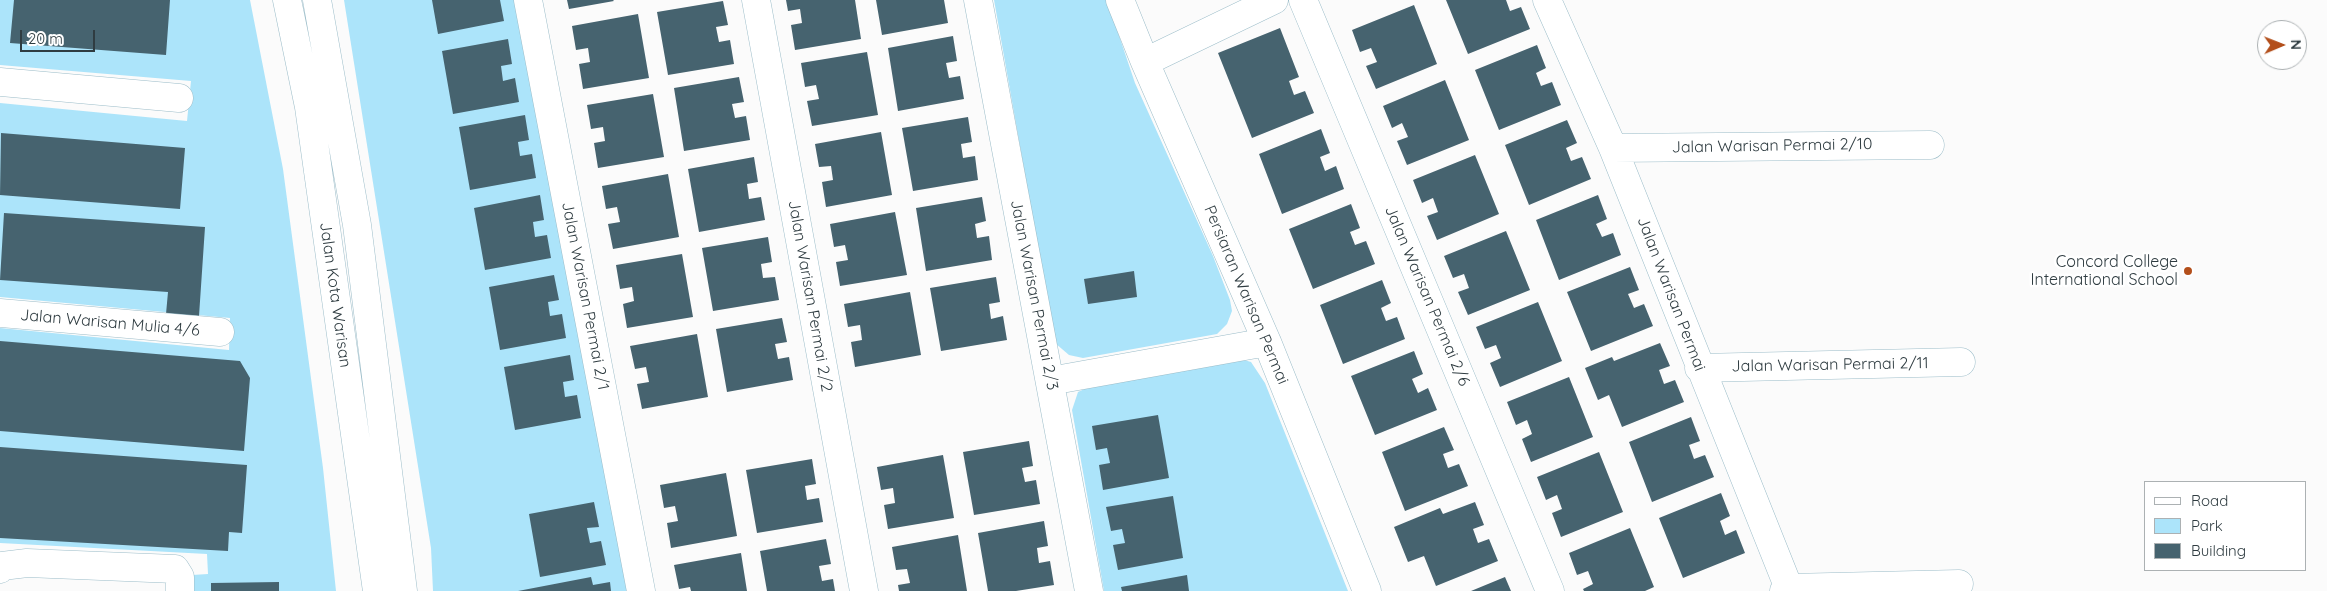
<!DOCTYPE html>
<style>
body{margin:0}
#map{position:relative;width:2327px;height:591px;overflow:hidden;background:#fbfbfb;font-family:Quicksand,sans-serif}
canvas{display:block}
.legend{position:absolute;left:2144px;top:481px;width:162px;height:90px;box-sizing:border-box;background:#fff;border:1px solid #acb1b3;margin:0;padding:6px 9px;list-style:none;font-size:15px;color:#2f3c41}
.legend li{display:flex;align-items:center;gap:10px;height:25px}
.legend b{width:25px;border:1px solid #acb1b3}
.north{position:absolute;left:2257px;top:20px;width:50px;height:50px;box-sizing:border-box;background:#fff;border:1px solid #acb1b3;border-radius:50%;rotate:89deg;font-size:14px;font-weight:700;line-height:20px;text-align:center;color:#2f3c41}
.north::after{content:'';display:block;margin:auto;width:18px;height:22px;background:#b34f1b;clip-path:polygon(50% 0,100% 100%,50% 72%,0 100%)}
.scale{position:absolute;left:20px;top:30px;width:75px;height:22px;box-sizing:border-box;border:2px solid #2f3c41;border-top:0;padding-left:6px;font-size:15px;line-height:18px;white-space:nowrap;color:#2f3c41;-webkit-text-stroke:4px #fff;paint-order:stroke}
</style>
<div id="map">
<canvas width="2327" height="591"></canvas>
<ul class="legend">
<li><b style="height:6px;background:#fff"></b>Road</li>
<li><b style="height:14px;background:#ace4fa"></b>Park</li>
<li><b style="height:14px;background:#46636f"></b>Building</li>
</ul>
<div class="north">N</div>
<div class="scale">20 m</div>
</div>
<script>
const ctx = document.querySelector('canvas').getContext('2d');
ctx.lineJoin = 'round';
function fillPath(path, color) { ctx.fillStyle = color; ctx.fill(path, 'evenodd'); }
function strokePath(path, color, width, dash) { ctx.strokeStyle = color; ctx.lineWidth = width; ctx.lineCap = dash ? 'butt' : 'round'; ctx.setLineDash(dash || []); ctx.stroke(path); }
function write(font, color, halo, rows, align = 'center') {
  ctx.font = font + ' Quicksand,sans-serif'; ctx.lineWidth = 5; ctx.setLineDash([]); ctx.textBaseline = 'middle'; ctx.strokeStyle = halo; ctx.fillStyle = color; for (const [text, x, y, turn = 0] of rows) {
    ctx.save(); ctx.translate(x, y); ctx.rotate((+turn || 0) * Math.PI / 180); ctx.textAlign = isNaN(turn) ? turn : align; if (halo) ctx.strokeText(text, 0, 0); ctx.fillText(text, 0, 0); ctx.restore();
  }
}
const green = new Path2D(`
 M0,0H250L283,169L323,468L336,591H192V575L208,574L207,554L0,543V328L229,350L230,318L0,297V103L187,121L191,81L0,65Z
 M344,0H514L627,591H433L431,548Z
 M994,0H1107L1135,83L1213,256L1230,300L1232,311L1227,324L1217,334L1083,358L1069,355L1055,343Z
 M1237,358L1251,362L1265,383L1348,591H1104L1072,410L1078,392L1097,383Z`);
const building = new Path2D(`
 M14,0H170L166,55L10,43Z
 M432,0H500L504,21L438,34Z
 M567,0H613L614,1L569,9Z
 M786,0H855L861,39L795,50L791,25L802,23L800,9L788,11Z
 M876,0H944L948,23L882,35Z
 M1446,0H1506L1510,11L1521,7L1530,29L1468,54Z
 M723,1L728,25L716,27L719,42L730,40L734,64L668,75L657,12Z
 M1414,5L1437,64L1376,89L1366,66L1377,62L1371,48L1360,52L1352,30Z
 M638,14L649,78L583,89L579,64L590,62L588,48L576,50L572,26Z
 M1280,28L1299,77L1289,81L1294,95L1305,91L1314,113L1252,138L1218,53Z
 M953,36L957,61L946,63L949,78L960,76L964,99L898,111L888,48Z
 M508,39L512,64L501,66L503,81L515,78L519,102L453,114L442,51Z
 M1537,45L1546,68L1536,73L1541,86L1552,82L1561,105L1499,130L1475,70Z
 M867,52L878,115L812,126L807,101L819,99L816,85L805,87L801,63Z
 M739,77L744,102L732,104L735,118L746,116L750,140L684,151L674,88Z
 M1445,80L1469,140L1407,165L1397,141L1408,137L1402,123L1392,128L1383,106Z
 M653,94L664,157L598,168L594,143L605,141L603,127L591,129L587,105Z
 M525,115L529,140L518,142L520,156L532,154L536,178L470,190L459,127Z
 M968,117L972,142L961,144L963,158L975,156L978,180L913,191L902,128Z
 M1567,120L1577,143L1566,148L1571,161L1582,157L1591,179L1529,205L1505,145Z
 M1321,129L1330,153L1320,157L1325,171L1336,166L1344,189L1282,214L1259,154Z
 M881,132L892,195L826,207L822,182L833,180L831,166L819,167L815,144Z
 M1,133L185,148L180,209L0,195Z
 M1475,155L1499,214L1437,240L1427,216L1438,212L1433,198L1422,203L1413,180Z
 M754,157L758,182L747,184L749,199L761,197L765,220L699,232L688,169Z
 M668,174L679,237L613,249L608,224L620,222L617,207L606,209L602,186Z
 M540,195L544,220L533,222L535,237L547,235L551,258L485,270L474,208Z
 M1598,195L1607,219L1596,224L1602,237L1613,233L1621,255L1559,280L1536,220Z
 M982,197L986,221L975,224L977,238L989,236L992,260L926,271L916,208Z
 M1351,204L1360,228L1350,232L1355,245L1366,241L1375,264L1313,289L1289,229Z
 M895,212L907,275L840,286L836,262L848,260L845,245L834,247L830,224Z
 M4,213L205,227L199,316L166,314L168,292L0,280Z
 M1506,231L1530,290L1468,315L1458,292L1469,288L1464,274L1453,278L1444,256Z
 M768,237L772,262L761,264L763,278L775,277L779,300L713,311L702,248Z
 M682,254L693,317L627,328L623,304L634,301L632,287L620,289L616,265Z
 M1630,267L1639,290L1628,294L1634,308L1644,304L1653,326L1591,351L1567,292Z
 M1134,271L1137,297L1088,304L1084,279Z
 M554,275L559,300L548,302L550,316L562,314L566,338L500,350L489,287Z
 M996,277L1000,302L989,304L991,319L1003,316L1007,340L941,351L930,288Z
 M1382,280L1391,303L1381,308L1386,321L1397,317L1405,339L1343,364L1320,305Z
 M910,292L921,355L855,367L851,342L862,340L860,325L848,327L844,304Z
 M1538,302L1562,361L1500,387L1490,363L1501,358L1496,345L1485,349L1476,327Z
 M782,318L787,342L775,344L778,359L789,357L793,380L727,392L716,329Z
 M697,334L708,397L642,409L637,384L649,382L646,367L635,369L630,346Z
 M0,341L240,361L250,378L244,451L0,431Z
 M1660,343L1670,366L1659,370L1664,384L1675,380L1684,402L1622,427L1609,395L1598,400L1585,368L1612,357L1614,361Z
 M1414,351L1423,374L1412,379L1418,393L1428,388L1437,410L1375,435L1351,376Z
 M570,355L574,380L563,382L565,397L577,395L581,418L515,430L504,367Z
 M1569,377L1593,437L1531,462L1522,439L1532,434L1527,420L1516,425L1507,402Z
 M1158,415L1169,478L1103,490L1099,465L1110,463L1107,448L1096,450L1092,426Z
 M1691,417L1700,441L1689,445L1694,459L1705,455L1714,477L1652,502L1629,442Z
 M1444,427L1454,450L1443,454L1448,468L1459,464L1468,486L1405,511L1382,452Z
 M1029,441L1033,466L1022,468L1025,482L1036,480L1040,504L974,515L963,452Z
 M0,447L247,465L242,533L229,532L228,551L0,538Z
 M1599,452L1623,512L1561,537L1552,513L1562,509L1557,495L1546,500L1537,477Z
 M943,455L954,518L888,529L884,505L895,503L893,488L881,490L877,467Z
 M812,459L816,484L805,486L807,500L819,498L823,522L757,533L746,470Z
 M726,473L737,536L671,548L667,523L678,521L675,506L664,508L660,485Z
 M1721,493L1730,516L1720,521L1725,535L1736,530L1745,553L1683,578L1659,518Z
 M1173,496L1183,558L1118,570L1113,545L1125,543L1122,529L1111,531L1106,507Z
 M594,502L599,527L587,528L590,543L601,541L606,565L540,577L529,514Z
 M1475,502L1484,525L1473,529L1478,543L1489,539L1498,561L1436,586L1424,556L1408,562L1394,527L1440,508L1443,514Z
 M1044,521L1048,546L1037,548L1039,563L1050,561L1054,585L1016,591H988L978,533Z
 M1630,528L1654,587L1645,591H1584L1583,589L1593,584L1588,571L1577,575L1569,553Z
 M958,535L967,591H899L898,585L910,583L907,569L896,570L892,547Z
 M826,539L831,564L819,566L822,581L833,579L835,591H767L760,551Z
 M741,553L747,591H691L690,587L679,589L674,565Z
 M1187,575L1189,591H1122L1121,587Z
 M591,577L593,585L610,582L611,591H518Z
 M1505,577L1511,591H1471Z
 M279,582V591H211V583Z`);
const minor = new Path2D(`
 M287,0L309,107L377,591
 M317,0L357,225L403,591
 M528,0L641,591
 M756,0L864,591
 M978,0L1089,591
 M1120,0L1145,62L1267,342L1367,591
 M1303,0L1550,591
 M1547,0L1613,148L1790,591
 M1145,62L1274,0
 M0,82L179,98
 M1613,148L1930,145
 M0,313L220,332
 M1699,368L1961,362
 M1050,381L1267,342
 M0,569L2,566L27,563L175,569L180,577V591
 M1784,591L1789,588L1959,584`);
const markers = [
 [2188,271,5,"#b34f1b"]
];
const streetNames = [
 ["Jalan Warisan Permai 2/10",1772,146,-1],
 ["Jalan Warisan Permai",1671,294,69],
 ["Jalan Kota Warisan",335,295,82],
 ["Jalan Warisan Permai 2/3",1034,295,79],
 ["Persiaran Warisan Permai",1246,295,67],
 ["Jalan Warisan Permai 2/1",585,296,79],
 ["Jalan Warisan Permai 2/2",810,296,80],
 ["Jalan Warisan Permai 2/6",1427,296,67],
 ["Jalan Warisan Mulia 4/6",110,323,5],
 ["Jalan Warisan Permai 2/11",1830,365,-1]
];
const poiNames = [
 ["Concord College",2178,262],
 ["International School",2178,280]
];
fillPath(green, '#ace4fa');
fillPath(building, '#46636f');
strokePath(minor, '#9cbdc9', 29);
strokePath(minor, '#fff', 28);
for (const [x, y, r, color] of markers) { const dot = new Path2D(); dot.arc(x, y, r, 0, 2 * Math.PI); ctx.fillStyle = color; ctx.fill(dot); strokePath(dot, '#fff', 2); }
write('16px', '#2f3c41', '#fff', streetNames);
write('16px', '#2f3c41', '#fff', poiNames, 'right');
</script>
